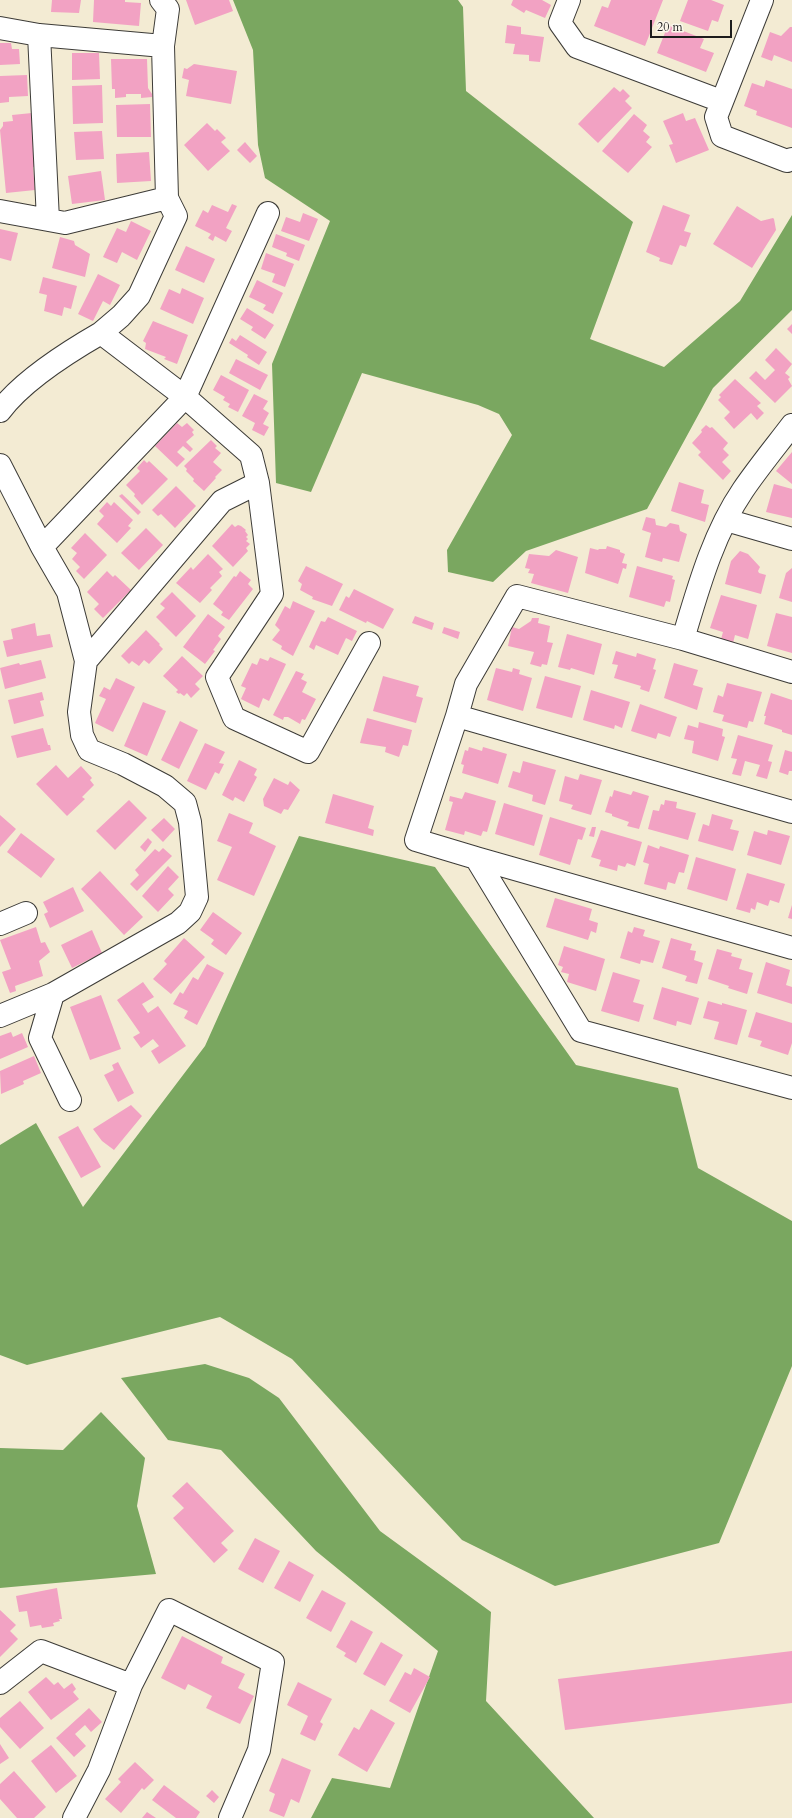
<!DOCTYPE html>
<style>
body{margin:0}
#map{position:relative;width:792px;height:1818px;overflow:hidden;background:#f3ebd3;font-family:Cardo,serif}
canvas{display:block}
.scale{position:absolute;left:650px;top:20px;width:82px;height:18px;box-sizing:border-box;border:2px solid #1c1c1c;border-top:0;padding-left:5px;font-size:12px;line-height:14px;white-space:nowrap;color:#1c1c1c;-webkit-text-stroke:3px #fbf7ec;paint-order:stroke}
</style>
<div id="map">
<canvas width="792" height="1818"></canvas>
<div class="scale">20 m</div>
</div>
<script>
const ctx = document.querySelector('canvas').getContext('2d');
ctx.lineJoin = 'round';
function fillPath(path, color) { ctx.fillStyle = color; ctx.fill(path, 'evenodd'); }
function strokePath(path, color, width, dash) { ctx.strokeStyle = color; ctx.lineWidth = width; ctx.lineCap = dash ? 'butt' : 'round'; ctx.setLineDash(dash || []); ctx.stroke(path); }
const forest = new Path2D(`
 M233,0H458L463,7L466,91L633,222L590,339L664,367L740,301L792,215V310L713,388L647,509L526,551L493,582L448,572L447,550L512,435L499,414L478,405L362,373L311,492L276,483L272,364L330,221L265,178L258,145L253,50Z
 M299,836L435,867L576,1065L678,1088L698,1168L792,1221V1366L719,1543L555,1586L462,1540L292,1359L220,1317L27,1365L0,1355V1145L36,1123L83,1207L205,1046Z
 M205,1364L249,1378L279,1398L380,1531L491,1612L486,1701L594,1818H311L332,1778L390,1788L438,1651L316,1551L221,1450L168,1440L121,1378Z
 M101,1412L145,1458L137,1506L156,1574L0,1588V1448L63,1450Z`);
const building = new Path2D(`
 M52,0H81L79,13L51,12Z
 M94,0H125V2L141,3L139,26L93,22Z
 M186,0H229L233,11L195,25Z
 M513,0H542L551,5L545,18L526,10L524,13L511,5Z
 M611,0H663L645,46L594,26L602,6L608,8Z
 M688,0H711L724,5L718,22L712,20L708,31L680,21Z
 M507,25L521,27V34L544,37L540,62L529,61V55L513,54L515,44L505,43Z
 M668,25L704,39L700,48L714,53L706,72L657,53Z
 M790,27H792V62L774,55L772,61L761,57L770,32L781,36Z
 M0,43H11L12,49H19L20,64L0,65Z
 M72,53H99L100,79L72,80Z
 M111,59H147L148,88L152,94V97L141,98V94H126V97L115,98V89H112Z
 M194,64L237,71L231,104L186,96L189,80L182,78L184,68L187,69Z
 M27,75L28,96L9,97V102L0,103V76Z
 M766,80L792,89V128L756,115L757,111L744,106L752,83L764,87Z
 M102,85L103,123L73,124L72,86Z
 M614,87L620,92L623,89L630,96L625,101L632,108L598,143L578,124Z
 M150,104L151,137H117L116,105Z
 M32,113L36,167H33L35,190L6,193L0,130L3,126V122L13,121L12,115Z
 M683,113L686,121L695,118L709,150L676,163L669,145L673,144L663,121Z
 M634,114L647,125L643,131L650,137L646,142L652,147L628,173L602,151Z
 M207,123L215,131L217,129L226,138L221,142L230,151L208,171L184,145Z
 M102,131L104,159L76,160L74,132Z
 M245,142L257,156L250,163L237,150Z
 M149,152L151,181L117,183L116,154Z
 M101,171L105,200L72,204L68,176Z
 M232,204L237,206L226,228L232,231L226,242L215,236L213,241L208,238L211,234L195,226L203,210L208,213L212,205L228,212Z
 M663,205L690,215L684,231L691,233L686,247L680,245L672,265L659,261L660,258L646,252Z
 M737,206L761,221L773,218L774,219L776,230L752,268L713,244Z
 M303,213L318,219L309,241L281,231L286,217L300,222Z
 M131,221L151,231L137,260L122,252L117,263L103,257L117,228L126,232Z
 M0,229L18,233L11,261L0,258Z
 M276,234L305,245L299,261L286,256L287,253L272,247Z
 M60,237L74,241L75,245L90,254L85,277L52,268Z
 M186,246L215,259L204,283L175,270Z
 M266,253L294,264L285,287L272,282L275,274L261,269Z
 M98,274L120,285L110,305L103,301L93,321L78,314Z
 M43,277L77,286L71,309L64,307L62,316L44,311L47,295L39,293Z
 M257,280L283,293L273,314L263,309L266,305L249,297Z
 M182,288L204,298L193,324L160,309L169,289L180,294Z
 M247,308L274,325L265,339L251,330L253,327L240,319Z
 M153,321L188,335L177,364L164,359L166,357L145,349L146,343L143,341Z
 M792,324V334L787,329Z
 M240,335L267,352L259,365L247,357L248,355L229,343L232,338L236,341Z
 M776,348L792,364L785,373L790,377L788,379L792,386L775,403L749,378L756,371L765,380L775,370L765,360Z
 M236,359L268,375L260,390L229,373Z
 M221,375L249,390L238,412L228,407L230,404L223,400L225,397L213,390Z
 M735,379L761,403L757,406L764,413L757,420L751,413L734,429L724,418L730,412L718,400L721,397L719,395Z
 M254,394L268,401L263,409L269,413L263,424L269,427L264,436L252,430L255,423L242,416Z
 M177,423L182,427L187,423L194,430L192,432L194,435L186,442L193,449L190,452L183,446L177,452L185,459L177,467L155,446Z
 M706,425L710,428L712,427L728,443L723,449L729,455L722,462L731,471L723,480L698,455L701,452L692,443L702,432L701,430Z
 M211,440L217,446L215,448L221,453L213,462L222,470L215,477L216,478L204,491L193,481L194,479L186,471L187,469L184,466Z
 M792,452V484L776,471Z
 M144,460L147,463L149,461L168,479L142,505L134,496L135,494L126,485L140,471L137,468Z
 M679,482L704,490L701,503L709,505L705,522L671,511Z
 M774,484L792,489V518L766,512Z
 M176,486L196,506L175,528L161,514L158,516L152,510Z
 M122,494L141,512L138,515L119,496Z
 M107,502L111,506L114,502L133,520L128,526L131,528L117,543L97,524L104,516L99,511Z
 M646,517L655,519L656,525L666,527L670,523L679,525L680,531L687,534L679,562L663,558L662,562L645,557L651,533L642,530Z
 M232,524L235,527L238,525L241,526L246,530L245,531L248,535L246,537L248,539L246,541L250,544L246,548L248,551L233,567L212,546Z
 M146,528L163,545L139,570L121,553Z
 M85,533L107,555L84,579L76,571L80,567L72,559L77,553L71,548Z
 M607,546L620,550V552L625,554L622,563L627,564L626,569L623,568L618,584L585,573L590,548L598,550L599,549H606Z
 M556,550L578,557L568,593L531,583L534,574L528,573L530,569L525,568L529,554L549,556Z
 M740,551L748,554L760,567L758,571L759,573L766,575L761,594L725,584L731,561Z
 M208,554L223,569L219,572L222,576L210,588L212,590L200,603L176,583L191,567L193,570Z
 M306,566L343,584L332,606L312,599L313,597L300,590L302,584L298,581Z
 M637,566L673,576L672,579L675,580L670,602L666,601L664,607L629,597Z
 M792,568V602L779,598L786,573Z
 M107,571L113,577L115,575L131,590L103,618L94,609L99,604L87,592Z
 M240,571L251,580L248,584L253,589L229,620L221,615L223,612L213,604L234,576L236,577Z
 M354,589L394,609L383,629L367,621L366,623L339,610L346,596L349,598Z
 M172,592L196,616L176,637L156,617L165,608L160,604Z
 M721,595L757,605L748,639L735,635L733,643L721,639L723,632L710,628Z
 M293,601L315,611L293,656L281,649L282,646L272,640L280,630L275,625L285,606L290,609Z
 M776,613L792,617V653L767,646Z
 M208,614L225,627L218,636L221,639L213,650L215,651L205,664L183,647Z
 M415,616L434,623L432,630L412,623Z
 M328,617L357,631L352,641L346,638L338,655L316,645L314,650L309,647L321,621L325,622Z
 M532,618H539L538,623L550,626L547,642L553,643L550,653L547,665L542,664L541,667L530,664L534,652L508,646L512,627L519,629L531,621Z
 M35,623L37,636L50,634L53,647L7,657L3,641L13,639L11,629Z
 M444,627L460,632L458,639L442,633Z
 M146,630L160,644L159,645L163,649L149,664L144,660L139,666L132,661L129,664L121,656Z
 M567,634L602,644L594,675L571,668L570,670L558,667Z
 M616,651L636,657L637,653L656,659L653,669L656,670L649,692L640,689L641,686L614,678L618,665L612,664Z
 M182,656L203,676L195,684L200,689L191,698L187,693L184,696L180,693L179,694L176,692L178,690L163,676Z
 M270,657L286,664L269,701L263,698L259,708L241,699L246,688L241,686L252,663L257,665L260,658L268,661Z
 M41,660L46,678L5,689L0,668L19,663L20,665Z
 M674,663L698,670L693,685L703,688L697,710L664,698Z
 M496,668L512,672L513,668L520,670L519,674L532,678L523,711L487,700Z
 M296,671L304,674L301,679L307,682L302,692L316,699L305,720L302,719L300,724L288,717H284L283,720L273,715Z
 M383,676L419,686L416,696L423,698L416,723L373,711Z
 M545,676L581,686L572,718L536,708Z
 M116,678L135,687L113,732L95,723L106,699L99,696L104,687L110,690Z
 M727,683L762,692L753,722L749,721L747,728L722,721L724,715L713,712L718,695L723,697Z
 M591,690L630,702L622,728L615,725L614,729L583,720Z
 M42,692L44,700L40,701L44,716L14,724L8,700Z
 M771,693L792,700V735L782,732V730L764,724L766,716H764Z
 M143,702L166,711L147,756L124,746Z
 M640,704L677,717L670,737L658,733L656,739L631,731Z
 M367,718L412,730L408,746L403,745L399,757L385,752L386,747L360,743Z
 M180,721L198,730L179,769L161,760Z
 M699,722L723,729L722,736L725,737L718,761L692,753L694,741L684,739L688,725L698,728Z
 M43,728L48,745H50L51,750L17,758L11,736Z
 M738,735L773,745L768,761L772,762L767,779L756,776L760,765L745,761L741,776L732,774L737,759L731,758Z
 M205,743L225,752L219,763L224,764L219,774L215,772L206,790L187,781Z
 M469,747L482,751L483,747L507,754L498,784L462,773L464,765L461,764L465,750L468,751Z
 M785,750L792,752V771H789L788,775L779,772Z
 M239,760L257,769L254,775L257,777L244,802L235,797L233,801L222,795Z
 M523,761L556,770L545,805L532,801L533,795L508,787L513,771L520,773Z
 M56,765L68,778L81,766L92,778L90,780L94,785L82,797L85,799L67,816L36,784Z
 M580,774L602,780L591,815L571,809L573,805L559,801L565,776L578,780Z
 M274,778L288,785L290,781L300,790L288,810L284,809L281,814L264,806L263,799Z
 M614,790L631,795L633,791L649,796L639,829L627,826L629,822L612,816V814L605,812L610,796L612,797Z
 M465,792L496,801L487,832L483,831L481,836L465,831L464,835L445,830L453,802L449,801L450,796L462,799Z
 M333,794L374,806L368,828L374,830L373,836L325,823Z
 M129,800L147,818L115,850L96,831Z
 M665,800L677,802L676,808L696,813L688,840L648,829L653,810L659,811L661,804L664,805Z
 M504,803L543,815L534,846L495,834Z
 M229,813L253,823L249,833L276,846L254,896L217,880L232,847L217,841Z
 M712,814L733,820L730,829L739,831L733,851L698,841L703,824L709,826Z
 M0,815L16,829L0,847Z
 M550,817L586,828L582,840L578,839L570,865L539,855Z
 M164,818L175,829L163,842L151,830Z
 M592,827H596L594,837L589,836Z
 M601,830L642,842L635,866L627,863L625,867L618,865L617,871L599,866L601,860L591,857Z
 M768,830L790,836L781,865L747,855L754,831L767,835Z
 M21,833L55,859L41,878L7,852Z
 M148,838L152,842L145,852L140,847Z
 M648,845L659,849L660,846L689,855L684,873L679,872L675,884L668,882L666,890L644,884L649,864L643,862Z
 M163,848L172,856L137,891L130,884L139,875L135,870L155,849L159,852Z
 M696,857L736,869L727,901L687,889Z
 M168,866L179,877L168,889L174,895L158,912L142,896Z
 M100,871L143,917L124,935L81,889Z
 M747,873L785,884L779,903L770,900L768,906L757,902L755,910L751,908L750,913L736,909Z
 M73,887L84,911L50,928L44,914L48,912L43,902Z
 M555,898L592,909L589,920L598,923L596,933L591,931L588,940L546,927Z
 M792,905V919L788,918Z
 M213,912L242,933L226,955L211,944L214,940L200,930Z
 M36,927L41,943L45,942L50,952L39,961L43,976L15,986L16,991L10,993L2,972L11,969L0,940Z
 M634,927L645,930L643,936L660,941L653,963L641,960L640,964L620,958L628,931L632,933Z
 M92,930L102,953L72,968L61,945Z
 M184,938L205,957L171,994L153,979L167,964L164,961Z
 M671,938L692,944L690,950L696,951L694,960L703,963L697,984L685,981L687,976L662,968Z
 M564,946L605,959L596,991L567,982L569,974L561,972L563,967L558,965Z
 M717,949L732,953L731,956L742,959L739,969L753,973L747,994L728,988L729,986L708,979Z
 M766,962L790,970L786,985L792,987V1004L757,993Z
 M207,964L224,973L197,1025L184,1018L188,1011L173,1004L180,992L183,994L193,977L198,980Z
 M613,972L640,980L633,1002L644,1005L639,1022L601,1011Z
 M143,982L154,997L142,1004L148,1013L158,1006L186,1046L159,1064L151,1051L159,1046L153,1039L141,1048L133,1037L140,1033L117,1000Z
 M662,987L699,998L691,1025L677,1021L676,1026L653,1019Z
 M101,995L121,1049L90,1060L70,1007Z
 M708,1001L722,1005V1003L747,1010L737,1045L714,1039L719,1022L703,1018Z
 M756,1012L792,1023V1043L788,1055L760,1046L762,1041L748,1037Z
 M11,1032L13,1037L22,1033L28,1047L0,1059V1036Z
 M34,1056L41,1073L23,1081L24,1084L1,1094L0,1071Z
 M118,1062L134,1093L118,1102L104,1075L114,1070L112,1065Z
 M131,1105L142,1116L114,1150L102,1141L93,1129Z
 M78,1126L101,1167L81,1178L58,1137Z
 M187,1482L234,1531L221,1543L228,1550L214,1563L173,1518L184,1508L172,1496Z
 M255,1538L280,1551L263,1583L238,1569Z
 M289,1561L314,1575L300,1602L274,1588Z
 M57,1588L62,1619H59L60,1621L53,1623L54,1626L42,1628L41,1625L30,1627L27,1611L19,1612L16,1596Z
 M322,1590L346,1603L331,1632L306,1618Z
 M0,1610L16,1625L10,1631L18,1639L0,1657Z
 M351,1620L373,1632L356,1663L344,1656L346,1653L336,1647Z
 M182,1636L223,1657L221,1663L245,1674L238,1688L254,1696L240,1724L206,1708L212,1696L188,1684L185,1690L161,1678Z
 M381,1642L403,1655L385,1686L363,1674Z
 M792,1651V1703L565,1730L558,1679Z
 M414,1668L430,1677L410,1713L389,1701L405,1672L411,1675Z
 M46,1677L54,1685L58,1682L64,1689L72,1683L76,1689L73,1692L79,1699L51,1720L28,1692Z
 M298,1682L332,1699L320,1722L323,1724L315,1741L300,1734L308,1716L287,1705Z
 M20,1701L44,1728L20,1749L0,1727V1718Z
 M89,1708L102,1722L91,1732L85,1725L75,1734L86,1746L74,1757L56,1738Z
 M371,1709L395,1723L367,1772L338,1755L354,1727L359,1730Z
 M0,1744L9,1758L0,1764Z
 M51,1745L77,1776L56,1793L31,1761Z
 M282,1758L311,1770L299,1803L291,1799L284,1817L269,1811L275,1794L269,1791Z
 M135,1762L154,1780L144,1790L142,1788L121,1813L105,1799L121,1782L118,1779Z
 M14,1771L46,1807L34,1818H17L0,1799V1784Z
 M164,1785L200,1812L196,1818H176L152,1800Z
 M212,1790L219,1797L214,1803L206,1796Z
 M147,1812L156,1818H142Z`);
const minor = new Path2D(`
 M569,0L560,23L577,47L721,101
 M762,0L716,117L722,136L787,161L792,159
 M0,28L39,35L163,46
 M39,35L48,220
 M0,211L65,223L167,198
 M101,333L121,316L139,296L176,216L167,198L163,46L168,9L161,0
 M0,411C23,380 68,352 101,333L185,397L251,455L258,483L272,594L217,677L234,718L308,752L369,643
 M0,465L42,547L68,592L86,661L79,712L82,735L89,750L123,764L165,786L185,803L190,822L197,897L190,912L178,923L53,994L0,1016
 M726,520L792,539
 M42,547L185,397L268,213
 M683,639C698,589 713,534 743,490C758,468 776,446 792,425
 M86,661L222,501L258,483
 M457,716L466,684L517,596L683,639L792,672
 M792,812L457,716L416,840L476,858L581,1031L792,1088
 M476,858L792,948
 M0,924L26,913
 M53,994L40,1038L70,1100
 M0,1683L41,1651L131,1685
 M74,1818L99,1770L131,1685L169,1610L273,1662L259,1750L230,1818`);
fillPath(forest, '#7aa760');
fillPath(building, '#f2a2c3');
strokePath(minor, '#3c3b37', 24);
strokePath(minor, '#fff', 22);
</script>
